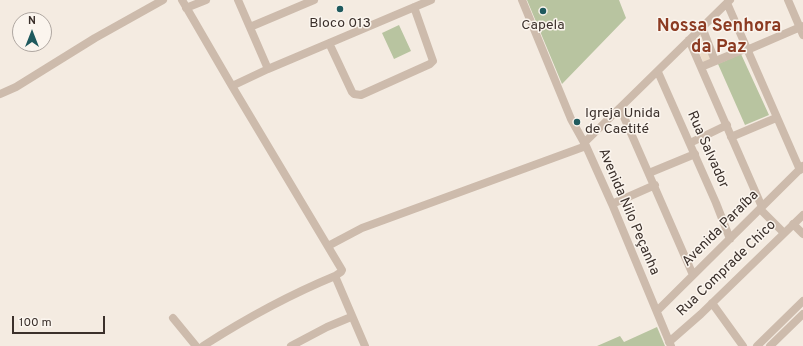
<!DOCTYPE html>
<meta charset="utf-8">
<style>
body{margin:0}
#map{position:relative;width:803px;height:346px;overflow:hidden;background:#f4ebe1;font-family:Overpass,sans-serif}
canvas{display:block}
.north{position:absolute;left:12px;top:12px;width:40px;height:40px;box-sizing:border-box;background:#fbf5ee;border:1px solid #aea6a0;border-radius:50%;rotate:0deg;font-size:11px;font-weight:700;line-height:16px;text-align:center;color:#3b302b}
.north::after{content:'';display:block;margin:auto;width:14px;height:18px;background:#1f5a5e;clip-path:polygon(50% 0,100% 100%,50% 72%,0 100%)}
.scale{position:absolute;left:12px;top:316px;width:93px;height:18px;box-sizing:border-box;border:2px solid #3b302b;border-top:0;padding-left:5px;font-size:12px;line-height:14px;white-space:nowrap;color:#3b302b;-webkit-text-stroke:3px #fbf5ee;paint-order:stroke}
</style>
<div id="map">
<canvas width="803" height="346"></canvas>
<div class="north">N</div>
<div class="scale">100 m</div>
</div>
<script>
const ctx = document.querySelector('canvas').getContext('2d');
ctx.lineJoin = 'round';
function fillPath(path, color) { ctx.fillStyle = color; ctx.fill(path, 'evenodd'); }
function strokePath(path, color, width, dash) { ctx.strokeStyle = color; ctx.lineWidth = width; ctx.lineCap = dash ? 'butt' : 'round'; ctx.setLineDash(dash || []); ctx.stroke(path); }
function write(font, color, halo, rows, align = 'center') {
  ctx.font = font + ' Overpass,sans-serif'; ctx.lineWidth = 3; ctx.setLineDash([]); ctx.textBaseline = 'middle'; ctx.strokeStyle = halo; ctx.fillStyle = color; for (const [text, x, y, turn = 0] of rows) {
    ctx.save(); ctx.translate(x, y); ctx.rotate((+turn || 0) * Math.PI / 180); ctx.textAlign = isNaN(turn) ? turn : align; if (halo) ctx.strokeText(text, 0, 0); ctx.fillText(text, 0, 0); ctx.restore();
  }
}
const green = new Path2D(`
 M527,0H619L626,18L562,84Z
 M399,25L411,51L394,59L382,33Z
 M741,54L769,115L745,125L718,64Z
 M657,327L665,346H597L620,336L624,342Z`);
const plaza = new Path2D(`
 M702,34L713,59L704,63L693,41Z`);
const minor = new Path2D(`
 M182,0L232,86L342,270L341,272L335,276C289,295 245,319 203,346
 M238,0L268,69
 M522,0L571,119L586,146L612,204L671,346
 M788,0L803,35
 M727,3L800,170
 M186,8L206,0
 M250,27L314,0
 M702,27L715,61
 M689,40L762,207
 M329,43L352,92L354,94L361,95L430,64L433,61L414,7
 M747,50L803,26
 M701,67L747,48
 M658,72L716,203L730,239
 M232,86L268,69L431,0
 M0,94L16,87L95,38L163,0
 M620,108L693,275
 M731,137L776,118
 M584,143L730,0
 M690,143L727,125
 M649,173L695,154
 M612,204L655,185
 M760,209L784,233
 M793,224L803,234
 M328,246L362,228L586,146
 M335,276L365,346
 M712,303L743,346
 M657,311L803,166
 M173,318L196,346
 M669,342L701,314L803,215
 M291,346L327,327L351,317
 M757,346L803,301
 M770,346L803,314`);
const markers = [
 [340,9,4,"#1f5a5e"],
 [543,11,4,"#1f5a5e"],
 [577,122,4,"#1f5a5e"]
];
const poiNames = [
 ["Bloco 013",340,24],
 ["Capela",543,26],
 ["Igreja Unida",585,114,"left"],
 ["de Caetité",585,130,"left"]
];
const streetNames = [
 ["Rua Salvador",707,150,66],
 ["Avenida Nilo Peçanha",628,212,67],
 ["Avenida Paraíba",721,229,-45],
 ["Rua Comprade Chico",727,269,-44]
];
const districtNames = [
 ["Nossa Senhora",719,27],
 ["da Paz",719,48]
];
fillPath(green, '#b8c4a0');
fillPath(plaza, '#ecdcc8');
strokePath(minor, '#cdbbac', 8);
for (const [x, y, r, color] of markers) { const dot = new Path2D(); dot.arc(x, y, r, 0, 2 * Math.PI); ctx.fillStyle = color; ctx.fill(dot); strokePath(dot, '#fbf5ee', 1.5); }
write('14px', '#3b302b', '#fbf5ee', poiNames);
write('14px', '#3b302b', '#fbf5ee', streetNames);
write('bold 18px', '#8c3b22', '#fbf5ee', districtNames);
</script>
